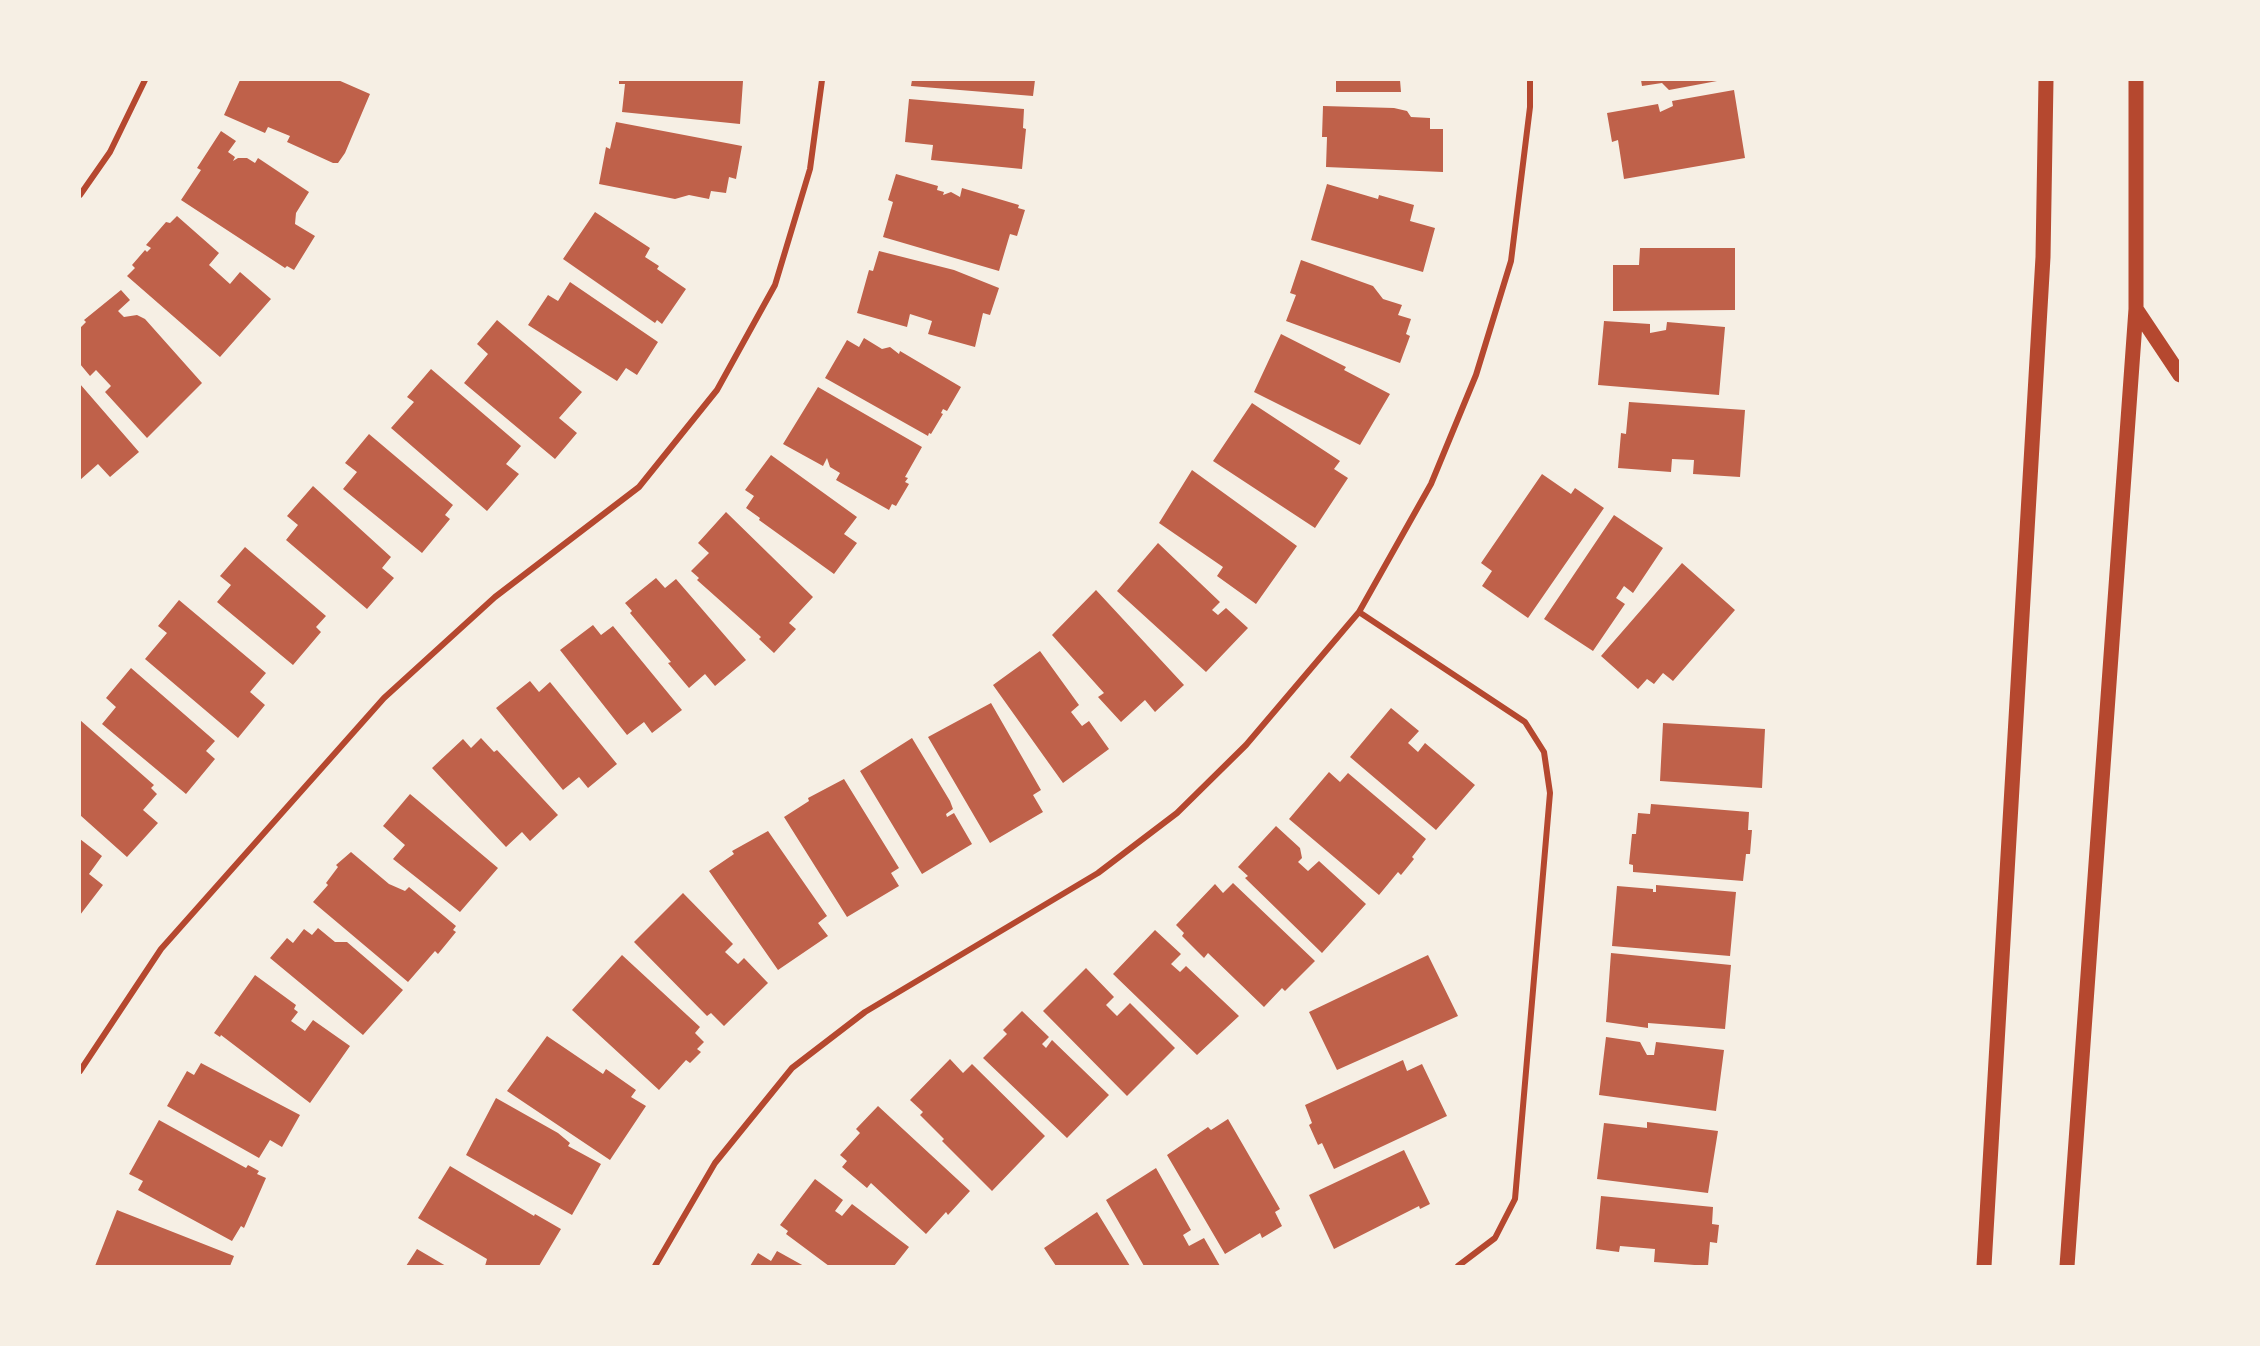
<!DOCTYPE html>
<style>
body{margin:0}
#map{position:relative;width:2260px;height:1346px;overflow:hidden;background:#f6efe4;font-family:"PT Sans",sans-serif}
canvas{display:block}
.frame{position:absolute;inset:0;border:81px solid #f6efe4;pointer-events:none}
</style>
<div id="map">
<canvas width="2260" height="1346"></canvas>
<div class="frame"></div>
</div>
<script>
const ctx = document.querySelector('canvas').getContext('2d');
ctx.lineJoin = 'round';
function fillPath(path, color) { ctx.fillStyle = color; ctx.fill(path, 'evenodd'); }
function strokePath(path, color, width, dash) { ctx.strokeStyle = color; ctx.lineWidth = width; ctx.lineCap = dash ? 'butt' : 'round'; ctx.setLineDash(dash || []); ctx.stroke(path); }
const building = new Path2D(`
 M240,80H338L370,94L345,153L338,163H333L287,142L290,136L268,127L265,133L224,115Z
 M619,80L743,81L740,124L622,112L625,84H619Z
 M912,80H1035L1033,96L911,86Z
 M1336,80H1400L1401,92H1336Z
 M1641,80H1717V81L1669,90L1662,83L1642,86Z
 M1734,90L1745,158L1624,179L1618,140L1612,142L1607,113L1658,104L1660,112L1673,106L1672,101Z
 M909,99L1024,109L1023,128L1026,129L1022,169L931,160L933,145L905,142Z
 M1323,106L1394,108L1407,111L1411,117L1430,118V129H1443V172L1326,167L1327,137H1322Z
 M616,122L742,146L736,179L729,177L726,193L711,191L709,199L689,195L675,199L599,184L606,147L610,149Z
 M221,131L236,141L228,152L235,157L233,161L238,158H247L255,163L258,158L309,192L296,213L295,224L315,236L294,270L287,266L285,268L181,200L201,170L197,168Z
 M896,174L938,186L937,190L944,192L943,195L951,192L960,197L962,188L1019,205L1018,208L1025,210L1017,236L1010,234L999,271L883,237L893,202L888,200Z
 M1327,184L1378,199L1379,195L1414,205L1410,221L1435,228L1423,272L1311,240Z
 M595,212L650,248L645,257L659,266L657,269L686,289L662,324L657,320L655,323L563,259Z
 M177,216L219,253L209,265L230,284L240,272L271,299L220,357L127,276L135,268L132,265L145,250L147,252L151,248L146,245L166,222L170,223Z
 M1640,248H1735V310L1613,311V265H1639Z
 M879,251L954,270L999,288L990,315L983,313L975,347L928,334L932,321L910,314L907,327L857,313L869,270L873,271Z
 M1301,260L1373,286L1383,299L1402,305L1398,315L1411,319L1406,334L1410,336L1400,363L1286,321L1296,295L1290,293Z
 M570,282L658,342L637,375L626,368L617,381L528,325L548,295L558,301Z
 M121,290L130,300L118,311L124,317L137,315L145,319L202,383L147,438L105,392L111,386L96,370L90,376L80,364V328L86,322L84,320Z
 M497,320L582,392L559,418L577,433L555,459L464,383L488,354L477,344Z
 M1604,321L1650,324V333L1666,330L1667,322L1725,327L1719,395L1598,385Z
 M1281,334L1346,367L1344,370L1390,394L1360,445L1254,392Z
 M864,338L882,349L890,347L899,354L900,351L961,387L947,411L943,409L941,413L943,414L931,434L929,433L928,436L825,378L847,340L859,347Z
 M431,369L521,446L506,464L519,474L487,511L391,428L414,402L407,397Z
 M80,384L139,452L110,477L98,464L80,480Z
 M818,387L922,447L905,477L908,478L905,482L909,484L896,506L892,504L889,510L836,480L840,473L830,467L827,458L823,466L783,444Z
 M1629,402L1745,410L1740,477L1693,474L1694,460L1672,459L1671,472L1618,468L1621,433L1626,434Z
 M1252,403L1340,461L1334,469L1348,478L1315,528L1213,461Z
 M369,434L453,505L445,515L450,519L422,553L343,489L357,472L345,463Z
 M771,455L857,517L844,534L857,543L834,574L759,520L760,518L746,508L754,496L745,490Z
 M1192,470L1297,546L1256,604L1217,576L1223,567L1159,523Z
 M1542,474L1571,494L1575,488L1604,508L1528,618L1482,586L1492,571L1481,563Z
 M313,486L391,557L382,568L394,578L367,609L286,540L298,525L287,516Z
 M726,512L813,597L789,623L796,629L774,653L759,639L761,637L697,580L699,578L691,571L709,553L698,543Z
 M1614,515L1663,548L1633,593L1624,586L1616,598L1625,604L1593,651L1544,619Z
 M1158,543L1220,602L1212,610L1218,615L1226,608L1248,628L1206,672L1117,591Z
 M245,547L326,616L316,627L321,632L293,665L217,602L231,585L220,576Z
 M1682,563L1735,610L1673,681L1663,673L1654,684L1647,679L1638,689L1601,656Z
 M656,578L665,588L676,579L746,660L715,686L705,674L689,688L668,663L671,662L630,613L632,611L625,603Z
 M1096,590L1184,685L1155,712L1145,700L1121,722L1098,697L1104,693L1052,635Z
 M179,600L266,673L250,692L265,705L238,738L145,659L167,633L158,626Z
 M593,625L601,635L613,626L682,710L652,733L644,722L627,735L560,650Z
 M1040,651L1079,705L1071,712L1082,726L1089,721L1109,749L1063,783L993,685Z
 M131,668L215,741L206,751L215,759L186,794L102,724L116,707L106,698Z
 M530,681L539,692L550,682L617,764L588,788L579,777L563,790L496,708Z
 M991,703L1041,790L1033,795L1043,812L990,843L928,737Z
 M1391,708L1419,731L1408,743L1418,752L1425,743L1475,785L1436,830L1350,757Z
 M80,720L154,785L151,788L157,794L143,810L158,823L127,857L80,815Z
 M1663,723L1765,729L1762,788L1660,781Z
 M481,738L494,752L497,750L558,815L530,841L522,832L506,847L432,768L463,739L471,748Z
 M912,738L950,801L953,809L946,814L947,817L954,813L972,844L922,874L860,771Z
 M1329,772L1340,782L1348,773L1426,839L1412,857L1414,859L1401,875L1398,872L1379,895L1289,819Z
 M844,779L899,868L891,873L899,886L847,917L784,817L809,801L808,798Z
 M410,794L498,868L460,912L393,859L405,845L383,826Z
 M1651,804L1749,812L1748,830H1752L1750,854H1746L1743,881L1633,872V865L1629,864L1632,834H1636L1638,813L1650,814Z
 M1276,826L1300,848L1302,858L1298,862L1308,871L1319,861L1366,904L1322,953L1245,878L1248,876L1238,867Z
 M768,831L827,916L818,923L828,936L778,970L709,871L734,854L732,851Z
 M80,839L102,856L89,874L103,885L80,915Z
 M351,852L389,884L405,891L409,887L456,926L453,930L456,932L438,954L435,951L408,982L313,902L328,885L326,883L338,867L336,865Z
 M1233,883L1315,961L1285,991L1282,988L1264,1007L1208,953L1204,958L1182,936L1184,933L1176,925L1215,884L1223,893Z
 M1656,885L1736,892L1730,956L1612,946L1617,886L1653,889V892H1656Z
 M683,893L733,944L725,952L738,964L744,958L768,983L724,1026L711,1013L707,1016L634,942Z
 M318,928L335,942H347L403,990L363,1035L270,958L287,938L293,943L304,929L312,935Z
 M1155,930L1181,954L1171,964L1180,972L1186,966L1239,1016L1197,1055L1113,974Z
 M1611,953L1731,965L1725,1029L1648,1023V1028L1606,1022Z
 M622,955L700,1027L695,1033L704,1042L697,1049L701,1052L690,1063L686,1060L659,1090L572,1010Z
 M1428,955L1458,1016L1337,1070L1309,1012Z
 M1086,968L1114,997L1106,1005L1117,1016L1130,1003L1175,1048L1127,1096L1043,1011Z
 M255,975L296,1005L294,1009L298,1012L291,1021L305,1031L313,1020L350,1046L310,1103L221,1035L220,1037L214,1033Z
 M1022,1011L1049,1037L1042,1044L1046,1048L1052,1040L1109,1095L1067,1138L983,1058L1007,1034L1003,1030Z
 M547,1036L603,1074L606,1069L636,1090L631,1097L646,1106L610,1160L507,1091Z
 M1606,1037L1640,1042L1647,1055H1654L1656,1042L1724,1050L1716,1111L1599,1095Z
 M950,1059L963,1073L972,1064L1045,1136L992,1191L942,1141L944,1139L920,1115L923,1112L910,1100Z
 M1403,1060L1407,1071L1422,1064L1447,1116L1334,1169L1322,1143L1318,1145L1309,1125L1312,1123L1305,1105Z
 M201,1063L300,1115L282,1147L270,1140L259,1158L167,1106L187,1071L194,1075Z
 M496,1098L558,1133L570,1143L568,1146L601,1164L572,1215L466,1155Z
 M878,1106L970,1191L948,1215L946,1212L926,1234L871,1183L867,1188L842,1167L847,1161L840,1155L860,1133L856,1129Z
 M1228,1119L1280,1209L1275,1212L1282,1226L1262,1238L1260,1233L1225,1254L1167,1155L1208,1127L1211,1130Z
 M159,1120L246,1168L248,1165L259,1171L257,1174L266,1178L244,1228L241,1226L232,1241L138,1190L143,1181L129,1174Z
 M1647,1122L1718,1131L1708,1193L1597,1179L1604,1123L1647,1128Z
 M1404,1150L1430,1204L1420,1209L1419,1206L1334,1249L1309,1195Z
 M450,1166L534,1216L535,1214L561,1229L539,1266H485L487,1259L418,1218Z
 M1156,1168L1191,1230L1183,1235L1189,1246L1204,1238L1220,1266H1144L1106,1200Z
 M815,1179L843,1200L835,1211L842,1216L852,1204L909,1247L894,1266H829L786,1234L788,1231L780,1225Z
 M1601,1196L1713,1207L1712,1224L1719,1225L1717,1243L1710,1242L1708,1266L1654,1262L1655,1249L1620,1246L1619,1252L1596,1249Z
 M117,1210L234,1256L230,1266H95Z
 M1097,1212L1130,1266H1056L1044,1248Z
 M417,1249L446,1266H406Z
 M777,1251L804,1266H750L758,1253L771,1261Z`);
const minor = new Path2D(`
 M80,195L110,152L145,80
 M1359,612L1525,722L1544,752L1550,793L1515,1199L1495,1238L1458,1266
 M80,1071L161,949L384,698L495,597L639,487L717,390L775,285L810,169L822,80
 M655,1266L715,1163L792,1068L865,1012L1098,873L1177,813L1246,745L1359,612L1431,484L1476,375L1511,261L1530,107V80`);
const primary = new Path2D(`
 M2136,309L2180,375
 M1984,1266L2043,257L2046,80
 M2067,1266L2136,309V80`);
fillPath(building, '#bf614a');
strokePath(minor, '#b5482f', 6);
strokePath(primary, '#b5482f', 15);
</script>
